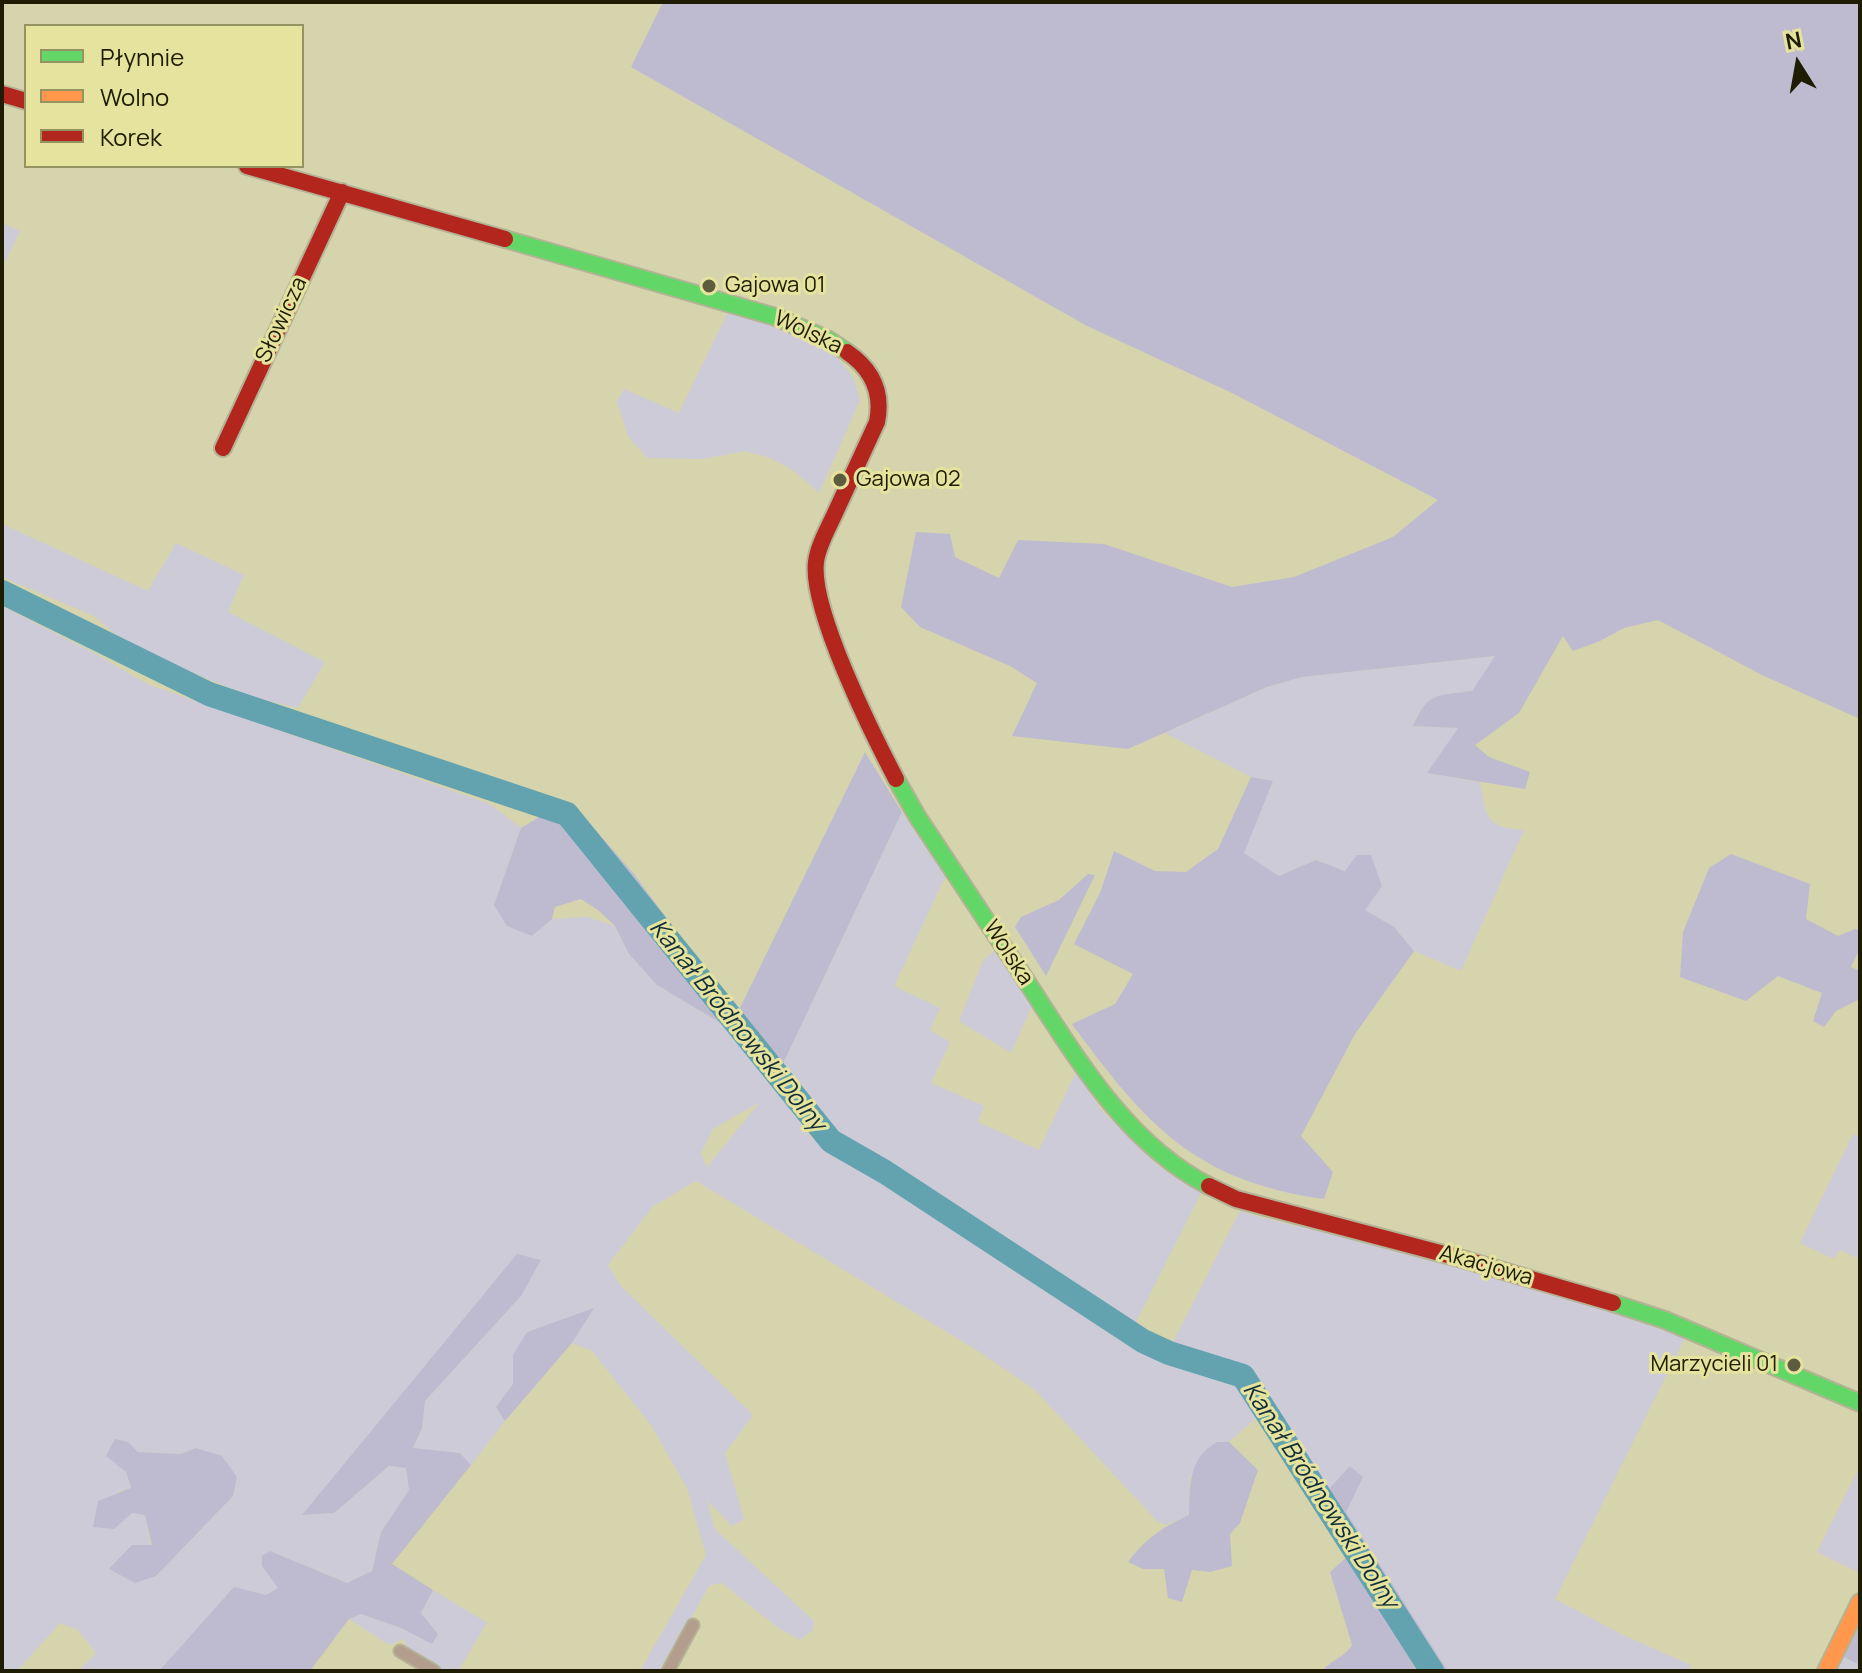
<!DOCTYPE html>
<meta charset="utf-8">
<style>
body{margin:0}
#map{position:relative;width:1862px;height:1673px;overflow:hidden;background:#d5d4ad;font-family:Manrope,sans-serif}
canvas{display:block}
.frame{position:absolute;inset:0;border:4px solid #1e1c02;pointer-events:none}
.legend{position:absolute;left:24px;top:24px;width:280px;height:144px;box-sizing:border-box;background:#e5e39d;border:2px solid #95935f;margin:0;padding:10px 14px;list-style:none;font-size:24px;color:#1e1c02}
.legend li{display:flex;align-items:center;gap:16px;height:40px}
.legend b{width:40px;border:2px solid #95935f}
.north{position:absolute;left:1758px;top:24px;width:80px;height:80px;-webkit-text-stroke:6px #e5e39d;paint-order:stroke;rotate:349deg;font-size:22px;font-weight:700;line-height:32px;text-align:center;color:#1e1c02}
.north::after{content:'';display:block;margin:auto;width:28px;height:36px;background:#1e1c02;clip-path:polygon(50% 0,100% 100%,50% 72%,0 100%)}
</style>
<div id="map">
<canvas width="1862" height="1673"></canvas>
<div class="frame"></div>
<ul class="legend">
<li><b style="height:10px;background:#63d668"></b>Płynnie</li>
<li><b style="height:10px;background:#ff974d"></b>Wolno</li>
<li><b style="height:10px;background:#b3261e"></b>Korek</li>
</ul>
<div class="north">N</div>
</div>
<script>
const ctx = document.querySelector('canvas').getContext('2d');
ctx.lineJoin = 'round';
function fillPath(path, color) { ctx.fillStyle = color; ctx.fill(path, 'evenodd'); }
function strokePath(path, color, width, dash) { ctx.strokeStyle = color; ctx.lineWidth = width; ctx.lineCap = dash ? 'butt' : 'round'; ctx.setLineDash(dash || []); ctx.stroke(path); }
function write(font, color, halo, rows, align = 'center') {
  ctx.font = font + ' Manrope,sans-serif'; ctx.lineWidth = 6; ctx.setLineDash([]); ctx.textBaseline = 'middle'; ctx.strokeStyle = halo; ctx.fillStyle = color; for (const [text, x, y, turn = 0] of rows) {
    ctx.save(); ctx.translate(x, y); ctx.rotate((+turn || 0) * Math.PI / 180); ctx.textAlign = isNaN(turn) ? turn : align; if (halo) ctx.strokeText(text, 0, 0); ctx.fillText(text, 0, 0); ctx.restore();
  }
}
const green = new Path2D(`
 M2,223L20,231L2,268Z
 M728,312L772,324L834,354L853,377L860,400L819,493L793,470L770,458L745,451L703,459L647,458L628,436L617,401L624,389L679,413Z
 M2,524L148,591L176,543L244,575L228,612L325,662L298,708L255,698L158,659L115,634L94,616L2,577Z
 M2,606L96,654L147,684L490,804L521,828L494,905L532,936L552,919L587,917L615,926L629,954L657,985L729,1028L813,1140L827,1126L780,1070L902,812L946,875L894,986L940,1008L930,1030L950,1042L931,1083L984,1106L978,1122L1039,1150L1076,1072L1102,1111L1159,1166L1202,1191L1136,1322L1162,1339L1173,1342L1240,1211C1287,1226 1334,1233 1382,1246C1484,1272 1585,1302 1685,1338L1555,1599L1623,1635L1691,1665L1688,1671H1448L1261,1385L1245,1395L1258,1416L1229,1442H1217L1190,1477L1189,1515L1166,1525L1158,1522L1035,1390L980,1352L696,1181L653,1206L608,1265L621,1286L753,1415L725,1453L744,1519L732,1526L707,1500L715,1529L814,1621L813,1630L800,1640L777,1627L722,1583L710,1585L660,1671H640L706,1555L687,1488L651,1425L592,1351L572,1343L593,1309L513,1355V1384L496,1407L505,1421L471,1465L460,1453L413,1449L422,1428L425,1401L521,1296L303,1514L334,1513L389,1466L406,1468L409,1490L381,1532L372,1571L347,1583L270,1551L278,1588L266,1595L234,1588L159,1671H78L96,1653L78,1630L60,1623L17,1671H2ZM760,1102L707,1167L706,1166L701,1153L713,1129ZM128,1442L137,1452L181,1454L196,1448L237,1477L233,1496L156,1576L145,1515L132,1513L114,1529L93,1526L119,1491L131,1489L126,1472Z
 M1496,656L1472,691C1438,696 1428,691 1413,726L1459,728L1427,773L1480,782C1487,818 1485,827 1524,830L1461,971L1414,951L1394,927L1364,910L1345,871L1316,860L1279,876L1243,853L1273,781L1251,777L1165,733L1267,687L1302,677Z
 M994,951L1032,1006L1011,1053L959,1021L983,961Z
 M1853,1134L1860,1137V1259L1839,1250L1834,1259L1800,1243Z
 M1860,1466V1573L1817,1552Z
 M433,1590L567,1671L487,1623L458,1671H444L407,1650L404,1639L389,1645L349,1619L361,1614L401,1628L438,1634L421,1613Z
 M1840,1655L1860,1665V1671H1832Z`);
const forest = new Path2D(`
 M663,2H1860V719L1762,675L1658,620L1624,628L1600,641L1573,651L1563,636L1519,713L1475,745L1489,757L1530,772L1525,789L1427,773L1458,728L1413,726C1428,691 1437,696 1472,691L1495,656L1302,677L1267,687L1128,749L1012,736L1037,683L1010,666L920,627L901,607L916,532L950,534L955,557L999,578L1018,540L1104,544L1232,587L1294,577L1393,537L1438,500L1232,393L1087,326L631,67Z
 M865,752L902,812L780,1070L737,1015L729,1028L657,985L629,954L615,926L598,910L581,899L555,907L552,919L532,936L507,926L494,905L521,828L541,816L554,801L586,819L634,874L737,1014Z
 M1251,777L1273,781L1244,853L1279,876L1316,860L1345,871L1357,855H1371L1382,886L1365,910L1394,927L1414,951L1355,1034L1301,1136L1333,1172L1324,1199C1195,1181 1146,1125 1072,1024L1115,1004L1133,974L1074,944L1100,893L1114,851L1155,871L1186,872L1218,849Z
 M1731,854L1810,884L1806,919L1838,936L1855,929L1860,930V949L1851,967L1860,971V999L1836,1011L1824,1027L1813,1021L1822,993L1778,976L1746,1001L1680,977L1683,932L1709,868Z
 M1088,874L1095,875L1046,976L1015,927L1021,917L1059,900Z
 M517,1254L541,1260L521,1296L425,1401L422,1428L413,1448L460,1453L471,1465L392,1564L433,1590L421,1613L438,1634L432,1644L401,1628L361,1614L349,1619L310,1671H159L234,1587L266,1595L278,1588L262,1566V1556L270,1551L347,1583L372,1571L381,1532L409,1490L406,1468L389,1466L334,1513L302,1515Z
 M594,1308L572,1343L505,1421L496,1407L513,1384V1355L527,1332Z
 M1261,1384L1329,1489L1350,1466L1363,1477L1346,1512L1448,1671H1322C1331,1660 1344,1658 1352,1645L1330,1572L1348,1556L1245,1395Z
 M115,1439L128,1442L138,1452L181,1454L196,1448L222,1456L237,1477L233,1496L156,1576L135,1583L109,1569L132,1545H152L145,1515L132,1513L114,1529L93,1527L98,1501L131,1488L126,1472L106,1456Z
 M1217,1442H1229L1258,1470L1240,1523L1230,1534L1232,1566L1210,1572L1192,1570L1182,1602L1168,1598L1164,1569H1143L1128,1562C1145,1539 1163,1527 1189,1515C1190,1486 1188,1458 1217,1442Z
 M1860,1614V1665L1840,1655Z`);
const river = new Path2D(`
 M2,592L209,694L567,814L831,1141L885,1172L1143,1341L1169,1353L1243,1376L1432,1671`);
const street = new Path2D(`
 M400,1651L434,1671
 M668,1671L693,1625`);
const fast = new Path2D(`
 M505,239L776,317L829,340L847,352
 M896,779L917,816C953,870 989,925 1025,979C1075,1055 1125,1143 1209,1186
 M1613,1303L1665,1320L1860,1403`);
const slow = new Path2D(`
 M1826,1671L1860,1602`);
const jam = new Path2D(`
 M2,94L26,101
 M247,166L505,239
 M847,352C872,369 883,392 877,422C863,452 850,481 836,511C829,527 818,545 816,562C810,609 873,735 896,779
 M223,448L342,192
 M1209,1186L1236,1199L1459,1258L1613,1303`);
const markers = [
 [709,286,8,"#5e5c3e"],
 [840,480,8,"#5e5c3e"],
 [1794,1365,8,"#5e5c3e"]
];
const poiNames = [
 ["Gajowa 01",725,286],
 ["Gajowa 02",856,480],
 ["Marzycieli 01",1778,1365,"right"]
];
const streetNames = [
 ["Słowicza",282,320,-65],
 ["Wolska",808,333,25],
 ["Wolska",1008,953,57],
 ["Akacjowa",1486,1266,16]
];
const waterNames = [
 ["Kanał Bródnowski Dolny",737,1026,51],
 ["Kanał Bródnowski Dolny",1320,1496,57]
];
fillPath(green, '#cdcbd8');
fillPath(forest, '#bebbd0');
strokePath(river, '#62a3af', 24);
strokePath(street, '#b4b395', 15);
strokePath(fast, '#b4b395', 20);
strokePath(slow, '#b4b395', 20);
strokePath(jam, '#b4b395', 20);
strokePath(street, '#b39d8d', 11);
strokePath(fast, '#63d668', 16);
strokePath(slow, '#ff974d', 16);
strokePath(jam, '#b3261e', 16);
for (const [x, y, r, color] of markers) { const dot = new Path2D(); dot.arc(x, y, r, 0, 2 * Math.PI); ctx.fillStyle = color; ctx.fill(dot); strokePath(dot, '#e5e39d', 3); }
write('22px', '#1e1c02', '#e5e39d', poiNames, 'left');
write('22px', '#1e1c02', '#e5e39d', streetNames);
write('italic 24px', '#122e39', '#e5e39d', waterNames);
</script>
